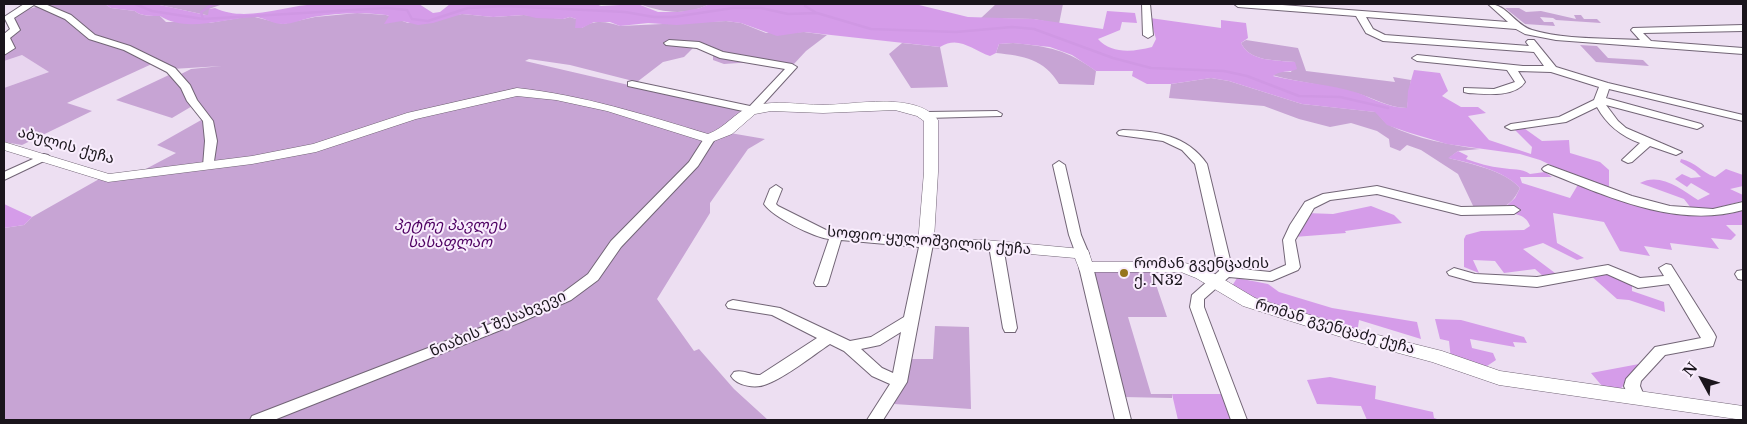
<!DOCTYPE html>
<meta charset="utf-8">
<style>
body{margin:0}
#map{position:relative;width:1747px;height:424px;overflow:hidden;background:#eddff2;font-family:"Libre Baskerville",serif}
canvas{display:block}
.frame{position:absolute;inset:0;border:5px solid #1a151c;pointer-events:none}
.north{position:absolute;left:1677px;top:354px;width:50px;height:50px;-webkit-text-stroke:4px #f9edfd;paint-order:stroke;rotate:309deg;font-size:14px;font-weight:700;line-height:20px;text-align:center;color:#1a151c}
.north::after{content:'';display:block;margin:auto;width:18px;height:22px;background:#1a151c;clip-path:polygon(50% 0,100% 100%,50% 72%,0 100%)}
</style>
<div id="map">
<canvas width="1747" height="424"></canvas>
<div class="frame"></div>
<div class="north">N</div>
</div>
<script>
const ctx = document.querySelector('canvas').getContext('2d');
ctx.lineJoin = 'round';
function fillPath(path, color) { ctx.fillStyle = color; ctx.fill(path, 'evenodd'); }
function strokePath(path, color, width, dash) { ctx.strokeStyle = color; ctx.lineWidth = width; ctx.lineCap = dash ? 'butt' : 'round'; ctx.setLineDash(dash || []); ctx.stroke(path); }
function write(font, color, halo, rows, align = 'center') {
  ctx.font = font + ' "Libre Baskerville","Noto Sans Georgian",serif'; ctx.lineWidth = 4; ctx.setLineDash([]); ctx.textBaseline = 'middle'; ctx.strokeStyle = halo; ctx.fillStyle = color; for (const [text, x, y, turn = 0] of rows) {
    ctx.save(); ctx.translate(x, y); ctx.rotate((+turn || 0) * Math.PI / 180); ctx.textAlign = isNaN(turn) ? turn : align; if (halo) ctx.strokeText(text, 0, 0); ctx.fillText(text, 0, 0); ctx.restore();
  }
}
const built = new Path2D(`
 M22,55L49,72L4,88V61Z`);
const green = new Path2D(`
 M42,4H105L111,8L135,11C140,16 152,16 160,16L166,22H176L209,23L251,16L283,24L315,17L357,13L386,15L408,23L462,14L493,17L524,15L563,19L570,17L576,19L582,28C594,19 608,22 620,26L726,21L741,23L766,33L804,32L827,35L806,51L793,65L753,62L724,64L713,60V50L695,46L684,57L663,62L637,82L570,65L529,59L525,61L741,111L742,115L730,133L765,139L748,149L710,203V213L657,299L694,351L699,349L734,389L768,420H4V228L24,225L32,217L108,174L140,172L176,153L157,145L203,119L213,131L181,74L191,69L222,66L172,69L101,39Z
 M155,4H223L209,9V15H206Z
 M638,4H710C682,17 665,12 638,4Z
 M996,4H1063L1059,24L1034,19L981,18Z
 M39,6L70,21L78,31L93,40L126,50L154,63L67,103L92,111L22,145L4,142V88L49,72L22,55L4,61V54L9,52L15,47L10,38L12,19L16,13Z
 M1505,8H1519L1526,12L1541,11L1576,19L1574,15H1581L1584,19H1597L1601,23L1556,20L1553,18L1540,17L1544,22H1553L1555,26L1525,24Z
 M1246,40L1298,48L1306,71L1395,82L1393,77L1411,80L1407,108C1388,108 1373,97 1355,93C1328,85 1300,83 1272,75L1279,72H1291L1295,62C1276,60 1250,62 1241,43Z
 M902,43L940,47L948,87L911,88L889,54Z
 M1013,43C1047,46 1068,50 1096,71L1094,85L1059,84C1044,59 1024,56 996,53L999,44Z
 M1580,45L1597,46L1608,58L1643,60L1649,66L1596,62Z
 M171,74L194,105L172,118L116,100Z
 M1211,78L1229,81L1302,104L1376,112C1381,116 1384,123 1389,125C1416,139 1450,145 1480,149L1458,151L1449,158C1471,164 1504,170 1520,188C1509,211 1498,209 1475,210L1458,174L1421,150L1407,145L1400,151L1390,147L1389,139L1377,131L1351,123L1330,127L1299,119L1264,106L1169,98L1171,84Z
 M1151,270L1167,317H1128L1151,394H1172V398L1123,397L1092,274L1094,272Z
 M935,326L969,327L971,409L894,404L906,382L908,359H933Z`);
const forest = new Path2D(`
 M105,4H155L206,15H208L209,9L215,8C246,23 285,5 318,4C351,2 385,4 419,4L433,13L440,12L450,4H596L601,6L638,4L658,12H679L700,8L710,4H915L968,17L1034,19L1103,29L1107,11L1135,13L1137,23L1122,22L1120,30L1098,39C1111,54 1133,52 1152,47L1156,39L1150,18L1221,28V20L1246,23L1248,38L1241,43C1250,62 1276,60 1295,62L1297,69C1289,73 1280,70 1273,76C1301,83 1330,84 1358,93C1374,99 1389,108 1407,108L1408,91L1414,70L1440,73L1448,91L1442,96L1461,107H1478L1486,113L1468,116L1489,140L1531,154L1532,147L1513,128L1521,126L1542,141L1569,140L1570,153L1600,162L1609,170V192L1540,160L1520,154L1447,144L1407,132L1387,125L1375,112L1302,104L1229,81L1211,78L1171,84H1147L1132,76L1133,71H1096L1072,55L1050,47L1013,43L999,44L996,53L990,56C972,50 959,35 940,47L804,32L777,36L741,23L726,21L677,25L648,23L620,26L610,22H594L582,28H575L576,19L570,17L563,19L536,18L524,15L493,17L462,14L433,23L418,25L402,21L384,24L389,16L386,15C363,12 336,13 313,17C303,19 293,24 283,24C271,24 261,15 250,17C221,20 184,32 160,16C152,16 140,16 135,11L111,8Z
 M1458,151L1468,156L1466,159C1478,163 1490,167 1502,168C1513,170 1521,168 1530,174L1545,172L1552,177H1520L1522,183L1570,198L1579,183C1620,196 1666,217 1709,216C1720,216 1732,213 1743,211V225H1726L1736,235L1731,240L1711,238L1719,249L1670,243L1672,250L1644,246L1650,256L1620,251L1604,222L1553,213L1557,243L1584,258L1577,260L1543,243L1523,249L1559,276L1544,277L1535,269L1504,273L1495,261L1473,260L1479,273L1464,267V239L1466,235L1481,231L1524,230L1530,226C1525,212 1513,216 1503,209L1515,198L1520,188C1504,170 1470,163 1448,158Z
 M1681,159C1696,162 1701,172 1715,177L1726,169L1743,175V186L1730,189L1743,195V201L1711,209L1691,208L1684,199L1640,183C1660,172 1681,189 1698,200L1710,194L1691,183L1687,187L1675,179L1682,174L1691,178L1701,177L1695,171L1680,162Z
 M4,204L32,217L24,225L4,228Z
 M1371,206L1394,215L1402,223L1345,231L1346,233L1294,237L1306,213L1333,214Z
 M1610,270L1632,284V291L1664,302L1665,312L1629,300L1617,299L1590,275Z
 M1237,278L1268,284L1279,292L1332,308L1417,322L1421,339L1359,320L1357,334L1247,298L1232,286Z
 M1435,319L1461,320L1524,337L1527,343L1513,342L1515,347L1470,339L1472,348L1493,353L1496,360L1481,370L1451,359L1449,341L1440,339Z
 M1639,364L1620,390L1608,393L1591,373Z
 M1330,377L1376,386L1375,399L1433,412L1434,418L1440,420H1367L1361,406L1317,404L1307,380Z
 M1172,394H1226L1236,420H1178Z`);
const stream = new Path2D(`
 M135,4L152,11L203,19L387,8L407,10L412,19L428,21L468,8L505,6L625,12L654,17H673L733,8H761L788,14L817,13L871,29L956,32L1012,27L1034,29L1113,58L1151,68L1224,71L1247,76L1299,96L1340,97L1388,108
 M806,4L805,6L815,12
 M203,19L201,12L213,4`);
const minor = new Path2D(`
 M24,4H45L71,15L95,35L130,46L175,68L190,85L197,100L213,121L217,141L213,168H205L203,166L205,141L203,121L187,101L181,88L167,72L124,50L89,39L65,19L34,5L14,18L20,30L10,38L15,48L4,55V34L10,29L4,17Z
 M1142,4H1150L1153,35L1148,38L1143,35Z
 M1234,4H1269L1508,22L1488,4C1506,3 1515,25 1532,30C1566,40 1605,38 1640,40L1631,30L1633,28L1743,25V31L1643,33L1651,41L1743,48V54L1556,40L1525,34L1516,29L1366,17L1373,29L1385,35L1529,46L1526,42L1528,40H1534L1556,67L1608,83L1743,115V121L1609,89L1606,98L1701,124L1703,126L1697,129L1606,105L1618,121L1626,128L1682,152L1676,155L1650,146L1632,162L1628,163L1622,160L1640,143C1621,136 1607,125 1597,107L1566,122L1511,130L1505,127L1511,124L1559,117L1594,100L1599,87L1551,72L1518,71L1525,82C1515,98 1484,94 1468,93L1464,92V88L1494,89L1515,82L1507,70L1417,61L1412,58L1417,55L1523,66H1544L1534,52L1383,41L1366,33L1356,16L1238,7Z
 M669,40L699,42L723,52L792,64L797,67L756,112L752,113L628,86V82L632,81L750,106L785,69L720,58L697,48L666,45L664,43Z
 M997,111L1002,114L1001,116L927,118L922,115L927,112Z
 M1123,130C1156,131 1187,135 1207,164L1232,268L1270,272L1286,265L1283,240L1290,225L1305,202L1323,194L1377,186L1461,207L1514,206L1520,210L1514,214L1461,215L1377,194L1330,200L1314,208L1295,240L1300,267L1298,270L1272,281L1229,277L1204,299V307L1247,420H1231L1190,307L1192,295L1219,271L1195,164L1182,150L1163,141L1119,135L1117,133L1119,131Z
 M709,136L715,139L698,166L621,247L598,280L571,300L521,322L274,420H250L252,416L511,316L561,294L588,274L611,241L689,162L705,137Z
 M44,154L48,155L50,157L48,159L4,180V172Z
 M1059,161L1065,165L1081,235L1089,254L1087,257H1077L1069,235L1053,165Z
 M1548,165L1632,196L1670,206L1713,209L1743,202V210C1676,229 1606,196 1544,171L1542,169L1544,167Z
 M776,185L782,189L776,204L778,206L826,230L926,240L933,244L907,382L883,420H867L890,384L872,376L844,351L830,344C812,356 786,377 767,384C756,389 737,386 731,376L734,372C743,369 750,375 760,375L817,338L772,315L728,308L726,305L728,302L733,300L780,308L850,341L871,337L904,317L919,247L841,240L828,283L826,286H816L814,283L829,239C813,237 773,217 764,204L770,189ZM901,332L893,373L882,368L861,349L880,345Z
 M996,242L1003,246L1017,328L1015,332H1005L1003,328L989,246Z
 M1086,263L1093,267L1131,420H1115L1079,267Z
 M1666,264L1671,265L1714,333L1716,337L1713,346L1708,347L1665,355L1641,381L1640,386L1645,398L1643,402L1637,404L1631,402L1624,386L1626,379L1655,347L1701,338L1669,284L1638,288L1607,274L1537,287L1474,282L1449,275L1447,272L1454,268L1475,274L1537,277L1608,265L1640,278L1664,276L1659,268Z
 M1743,270V280L1738,279L1735,274L1737,271Z`);
const tertiary = new Path2D(`
 M517,88C583,95 645,115 708,134C725,128 735,112 750,107C774,99 798,105 823,105C854,105 916,91 938,120V172L934,239L985,240L1082,249L1088,250L1092,262H1182L1208,270L1255,298L1362,331L1442,351L1500,371L1743,406V420L1499,385L1432,362L1354,341L1243,306L1196,278L1181,272H1086L1080,271L1075,258L985,250L920,247L918,244L924,172V121L917,116L895,110L823,113L771,111L755,114L732,134L709,143L607,111L556,100L517,96L416,119L316,152L252,164L108,182L4,150V142L109,174L252,156L313,144L407,113Z`);
const markers = [
 [1124,273,5,"#96751e"]
];
const streetNames = [
 ["აბულის ქუჩა",66,146,16],
 ["სოფიო ყულოშვილის ქუჩა",929,241,5],
 ["ნიაბის I შესახვევი",498,324,-23],
 ["რომან გვენცაძე ქუჩა",1335,327,16]
];
const parkNames = [
 ["პეტრე პავლეს",450,226],
 ["სასაფლაო",450,243]
];
const poiNames = [
 ["რომან გვენცაძის",1134,264],
 ["ქ. N32",1134,281]
];
fillPath(built, '#e8d5ef');
fillPath(green, '#c7a4d4');
fillPath(forest, '#d59ce9');
strokePath(stream, '#d098e4', 2.5);
strokePath(minor, '#726576', 2);
strokePath(tertiary, '#726576', 1);
fillPath(minor, '#fff');
fillPath(tertiary, '#fff');
for (const [x, y, r, color] of markers) { const dot = new Path2D(); dot.arc(x, y, r, 0, 2 * Math.PI); ctx.fillStyle = color; ctx.fill(dot); strokePath(dot, '#f9edfd', 2); }
write('15px', '#1a151c', '#f9edfd', streetNames);
write('italic 15px', '#4e0062', '#f9edfd', parkNames);
write('15px', '#1a151c', '#f9edfd', poiNames, 'left');
</script>
